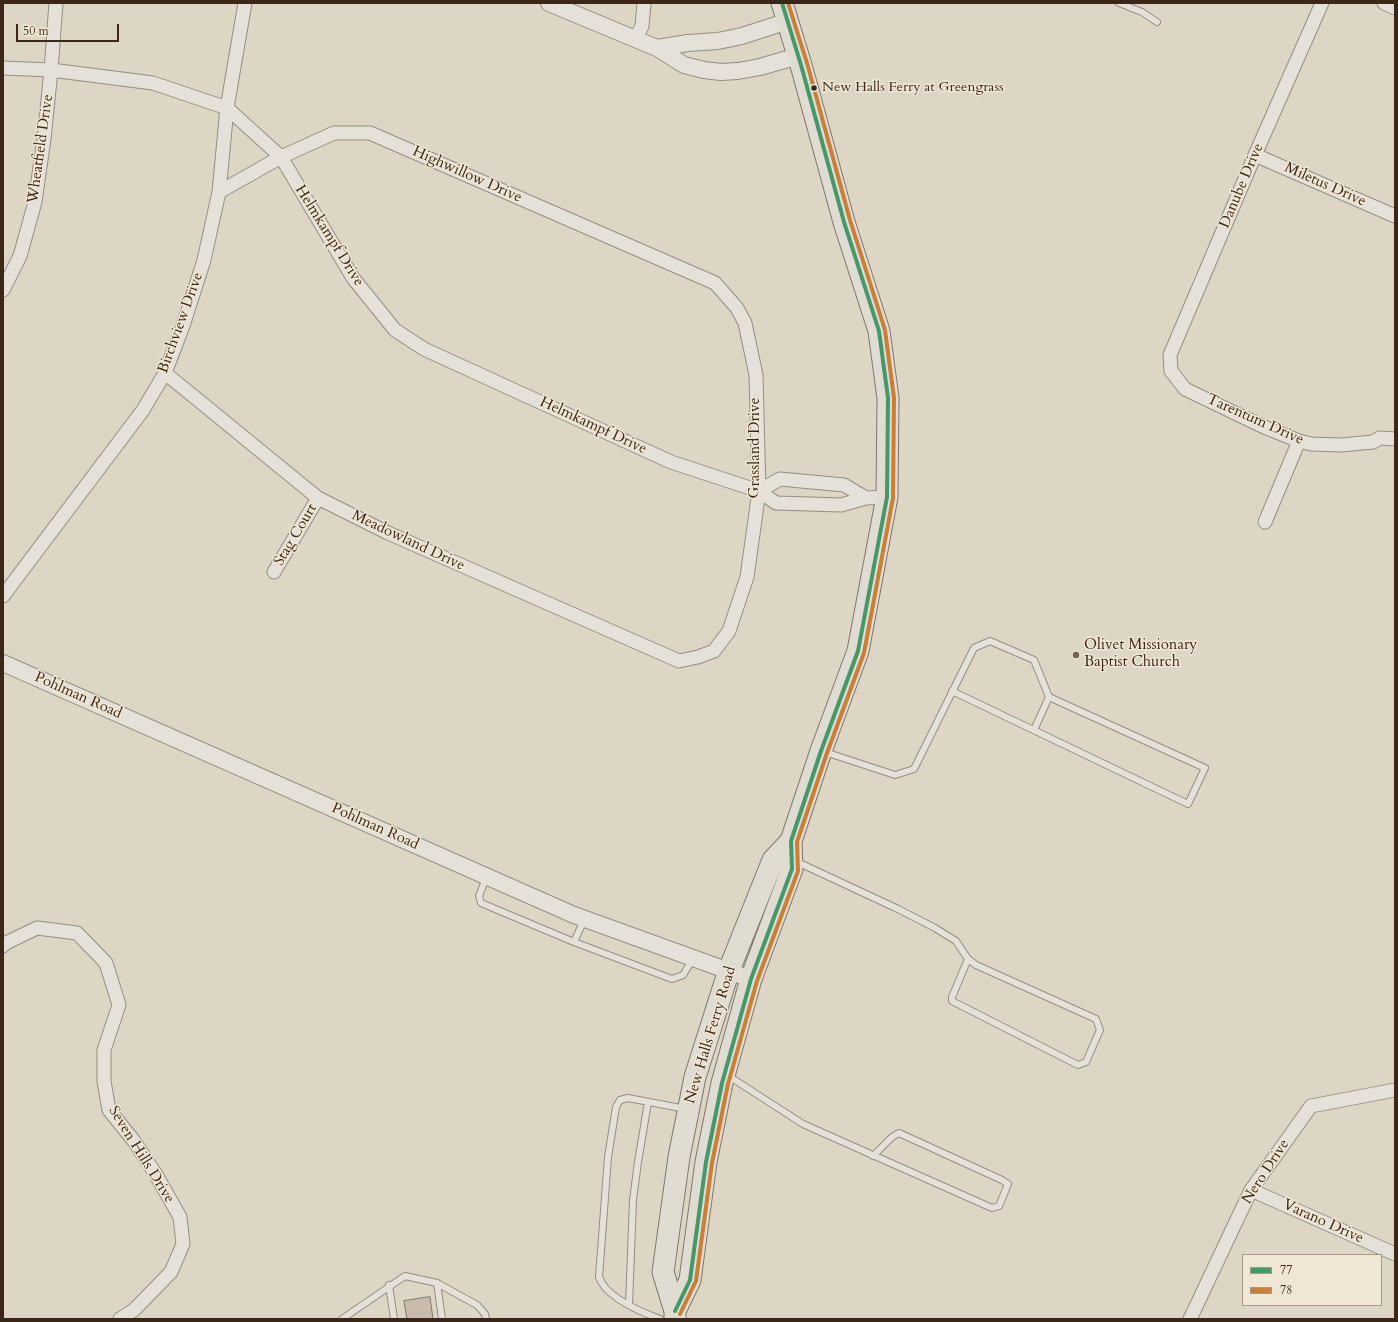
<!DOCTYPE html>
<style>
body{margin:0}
#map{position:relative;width:1398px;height:1322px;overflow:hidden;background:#ddd6c5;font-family:Cardo,serif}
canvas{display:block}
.frame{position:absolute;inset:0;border:4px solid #3a2717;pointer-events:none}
.legend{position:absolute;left:1242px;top:1254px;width:140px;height:52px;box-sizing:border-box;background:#efe6d3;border:1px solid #a79a88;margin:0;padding:5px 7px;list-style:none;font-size:12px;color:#3a2717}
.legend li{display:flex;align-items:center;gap:8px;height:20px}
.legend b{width:20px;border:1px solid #a79a88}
.scale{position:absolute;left:16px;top:24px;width:103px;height:18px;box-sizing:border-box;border:2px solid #3a2717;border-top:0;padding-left:5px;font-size:12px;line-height:14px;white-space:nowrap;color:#3a2717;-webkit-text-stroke:3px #efe6d3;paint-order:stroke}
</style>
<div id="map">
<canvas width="1398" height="1322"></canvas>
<div class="frame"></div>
<ul class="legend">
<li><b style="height:5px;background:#44996b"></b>77</li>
<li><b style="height:5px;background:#cb7e36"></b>78</li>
</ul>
<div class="scale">50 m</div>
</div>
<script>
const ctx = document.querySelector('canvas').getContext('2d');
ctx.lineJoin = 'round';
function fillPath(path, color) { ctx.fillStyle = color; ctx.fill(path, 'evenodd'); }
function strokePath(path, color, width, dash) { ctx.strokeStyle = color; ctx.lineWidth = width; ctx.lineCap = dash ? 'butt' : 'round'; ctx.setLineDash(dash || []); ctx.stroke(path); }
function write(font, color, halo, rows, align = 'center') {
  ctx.font = font + ' Cardo,serif'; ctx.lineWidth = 3; ctx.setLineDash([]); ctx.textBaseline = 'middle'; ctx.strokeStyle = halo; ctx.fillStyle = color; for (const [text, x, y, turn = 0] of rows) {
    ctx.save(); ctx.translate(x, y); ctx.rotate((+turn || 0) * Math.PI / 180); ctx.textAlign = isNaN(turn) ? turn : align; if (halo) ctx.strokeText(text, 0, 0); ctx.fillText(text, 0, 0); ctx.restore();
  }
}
const building = new Path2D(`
 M430,1297L433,1319H407L404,1301Z`);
const service = new Path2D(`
 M1119,3L1142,12L1157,22
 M1034,730L1049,697
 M825,752L895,775L914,769L974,648L990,641L1034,660L1049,697L1205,768L1188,804L952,691
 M795,861L898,909L935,928L956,941L968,959L976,965L1096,1019L1100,1030L1086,1062L1078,1065L952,1001V997L968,959
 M486,878L479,896L481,903L574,942L672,979L683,975L693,959
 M574,942L584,920
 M727,1075L803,1124L992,1208L999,1206L1008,1184L1002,1180L899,1133L892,1137L873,1156
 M437,1283L442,1319
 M389,1285L394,1319
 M629,1305L633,1200L638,1162L648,1102
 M342,1319L405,1276L437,1283L477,1305L485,1314L486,1319
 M660,1319C641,1312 606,1298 599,1277L608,1157L616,1107L620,1100L628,1098L686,1109`);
const minor = new Path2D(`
 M1322,3L1255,155L1170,355L1171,371L1185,389L1264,427L1299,441L1311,444L1341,445L1373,442L1380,438L1395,439
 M1384,3L1395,8
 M635,40L642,26L644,3
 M3,68L51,70L153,83L227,108L281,157L353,278L395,330L424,349L671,462L759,491L776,503L841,505L866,498L887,497
 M1255,155L1395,216
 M3,290L20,256L35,202L44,139L51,70L56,3
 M165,373L318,498L388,533L679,661L698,657L714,651L729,631L747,577L759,491L756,375L745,323L737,308L715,283L370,133H334L281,157L219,192
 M759,491L780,479L844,485L866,498
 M1265,522L1299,441
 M274,572L318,498
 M3,596L143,410L165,373L183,326L204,260L219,192L227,108L245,3
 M3,946L6,943L37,928L77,933L106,963L119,1005L104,1050V1081L109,1110L134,1141L155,1173L180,1217L183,1244L171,1272L134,1310L120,1319
 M1251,1190L1395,1254
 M1190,1319L1251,1190L1311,1106L1395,1090`);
const tertiary = new Path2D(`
 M549,3L657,48L684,65L704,70L721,72L738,71L760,67L798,56
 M657,48L688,43L718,41L742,36L788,21
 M3,663L574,915L751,979`);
const primary = new Path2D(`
 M675,1311L690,1280L706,1162L722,1083L751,979L792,869L791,841L821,751L858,651L887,497L888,398L879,331L844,222L801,65L782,3
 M675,1317V1311L663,1272L679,1157L695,1077L729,970L773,860L791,841`);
const bus1 = new Path2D(`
 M675,1311L690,1280L706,1162L722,1083L751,979L792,869L791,841L821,751L858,651L887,497L888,398L879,331L844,222L801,65L782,3`);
const bus2 = new Path2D(`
 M680,1314L696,1281L712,1163L728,1084L757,981L798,871L797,842L827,753L864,653L893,498L894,398L885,330L850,220L807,63L788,3`);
const markers = [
 [814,88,3.5,"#3a2717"],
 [1076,655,4,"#736454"]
];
const busNames = [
 ["New Halls Ferry at Greengrass",822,88]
];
const streetNames = [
 ["Wheatfield Drive",41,149,-82],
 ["Highwillow Drive",467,175,24],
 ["Miletus Drive",1325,185,24],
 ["Danube Drive",1242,186,-67],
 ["Helmkampf Drive",329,236,58],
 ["Birchview Drive",181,323,-70],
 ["Tarentum Drive",1255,420,24],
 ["Helmkampf Drive",593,426,25],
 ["Grassland Drive",756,448,-90],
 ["Stag Court",296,535,-59],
 ["Meadowland Drive",408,541,25],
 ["Pohlman Road",78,696,24],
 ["Pohlman Road",375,827,24],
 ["New Halls Ferry Road",711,1035,-73],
 ["Seven Hills Drive",141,1155,58],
 ["Nero Drive",1266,1172,-57],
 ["Varano Drive",1323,1222,24]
];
const poiNames = [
 ["Olivet Missionary",1084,646],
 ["Baptist Church",1084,663]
];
fillPath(building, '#c9bcad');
strokePath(building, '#7d766b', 1);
strokePath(service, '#948e82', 8);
strokePath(minor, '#948e82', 15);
strokePath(tertiary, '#948e82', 18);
strokePath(primary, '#7d766b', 23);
strokePath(service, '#e5e1d9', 6);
strokePath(minor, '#e5e1d9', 13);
strokePath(tertiary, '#e5e1d9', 16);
strokePath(primary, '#e0dcd2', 21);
strokePath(bus1, '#44996b', 4);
strokePath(bus2, '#cb7e36', 4);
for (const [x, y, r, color] of markers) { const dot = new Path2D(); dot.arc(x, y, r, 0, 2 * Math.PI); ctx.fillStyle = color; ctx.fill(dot); strokePath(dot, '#efe6d3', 1.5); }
write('14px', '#3a2717', '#efe6d3', busNames, 'left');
write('15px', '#3a2717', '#efe6d3', streetNames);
write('15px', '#3a2717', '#efe6d3', poiNames, 'left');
</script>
